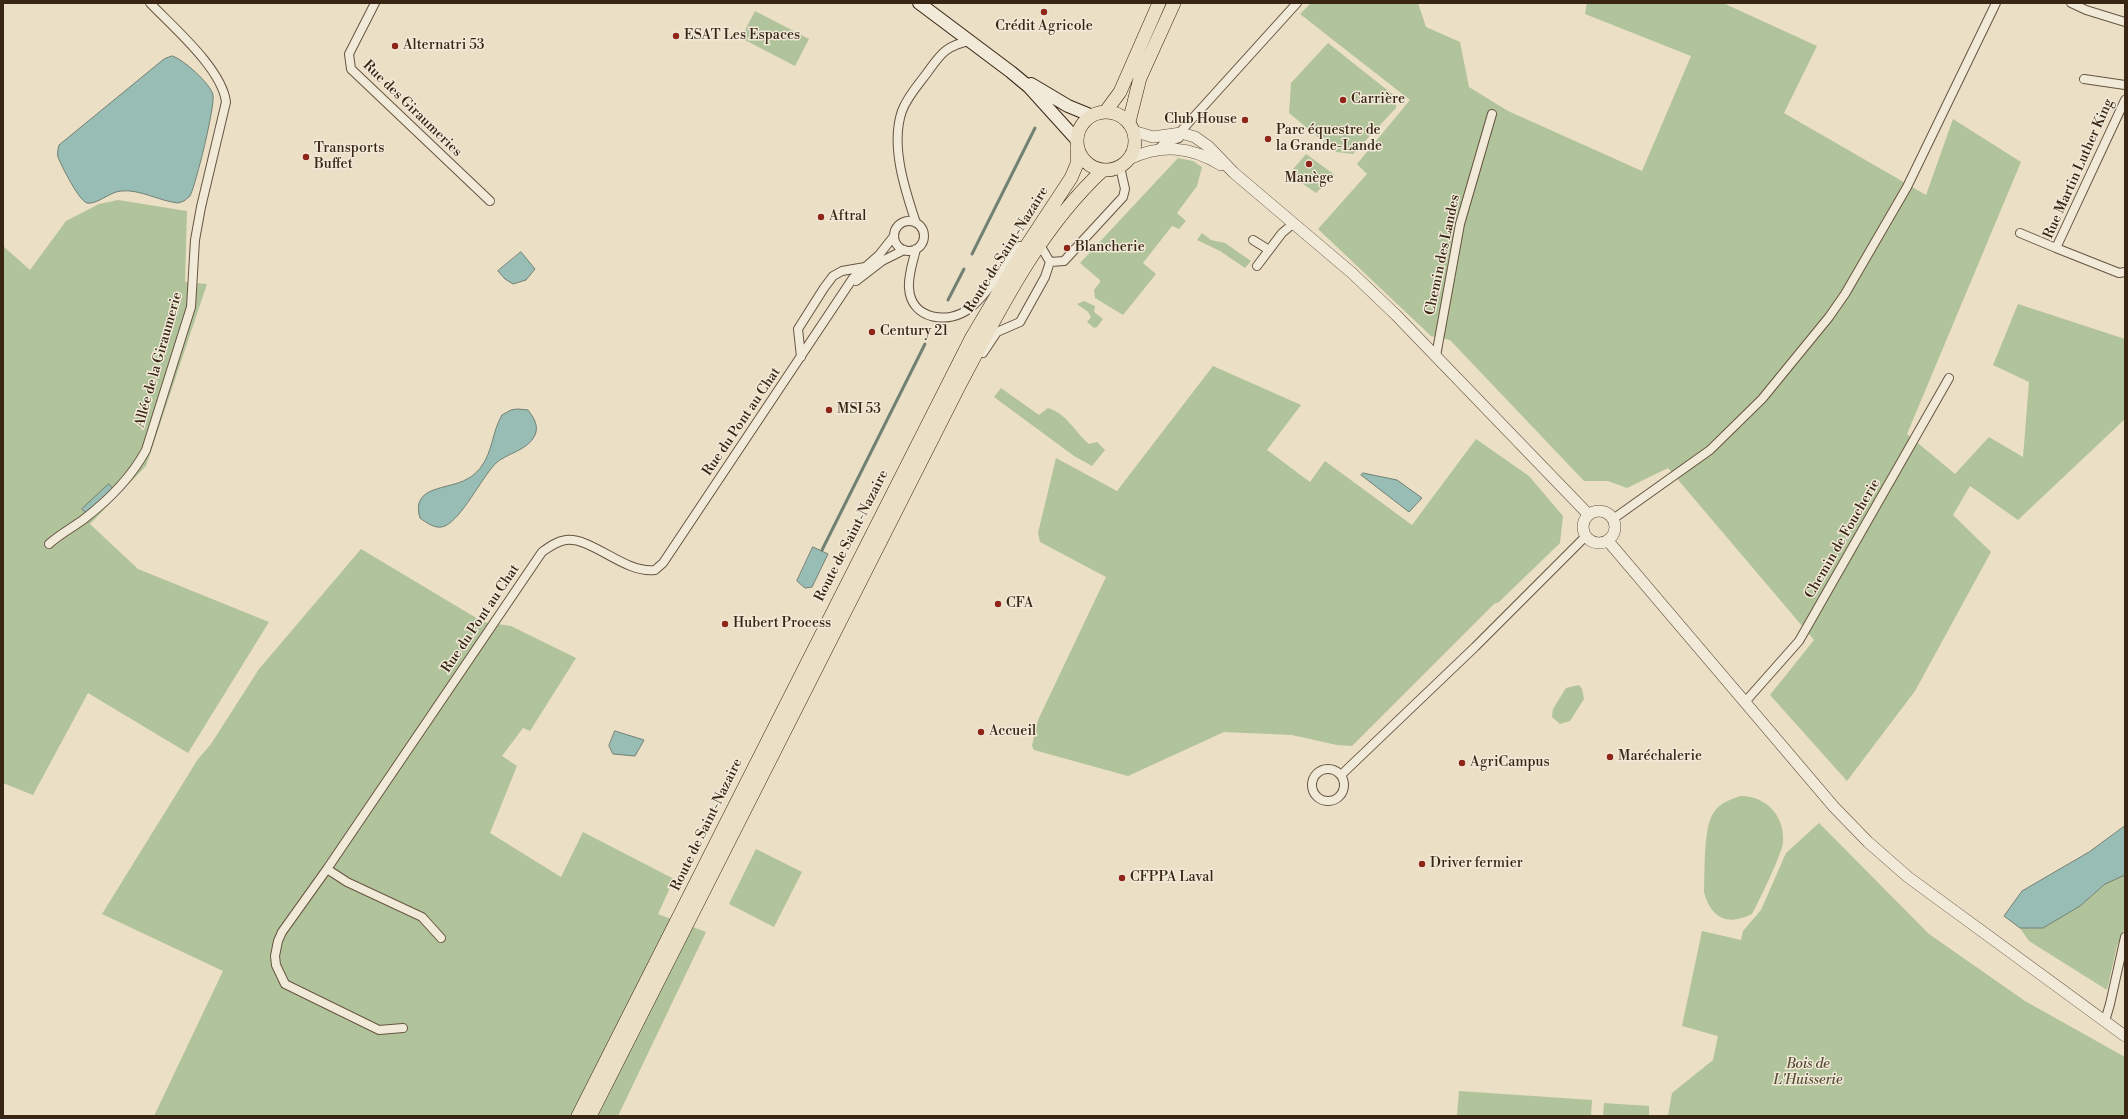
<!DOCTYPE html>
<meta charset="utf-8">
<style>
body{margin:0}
#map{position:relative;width:2128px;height:1119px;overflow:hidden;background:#ebdfc5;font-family:"Libre Bodoni",serif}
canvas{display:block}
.frame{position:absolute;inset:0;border:4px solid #392513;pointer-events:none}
</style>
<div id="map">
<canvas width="2128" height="1119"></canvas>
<div class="frame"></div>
</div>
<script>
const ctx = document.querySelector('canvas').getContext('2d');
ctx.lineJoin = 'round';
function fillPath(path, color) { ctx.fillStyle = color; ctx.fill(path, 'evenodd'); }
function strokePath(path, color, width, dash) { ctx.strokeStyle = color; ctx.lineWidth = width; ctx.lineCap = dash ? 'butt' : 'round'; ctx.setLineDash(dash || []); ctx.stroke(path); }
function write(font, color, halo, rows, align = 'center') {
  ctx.font = font + ' "Libre Bodoni",serif'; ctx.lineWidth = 3; ctx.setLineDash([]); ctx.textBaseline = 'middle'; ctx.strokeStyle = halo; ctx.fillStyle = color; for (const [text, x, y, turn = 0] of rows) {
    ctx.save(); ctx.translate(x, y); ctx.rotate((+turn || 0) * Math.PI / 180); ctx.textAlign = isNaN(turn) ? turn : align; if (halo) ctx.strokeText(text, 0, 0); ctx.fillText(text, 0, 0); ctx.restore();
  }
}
const green = new Path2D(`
 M1311,3H1418L1426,27L1460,42L1469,87L1508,111L1642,171L1691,56L1585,14L1587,3H1723L1817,46L1784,113L1926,195L1953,119L2021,162L1907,434L1955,474L1989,437L2023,457L2029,382L1993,365L2018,304L2125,339V419L2018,520L1970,486L1953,515L1991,552L1915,691L1847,781L1770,695L1814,640L1668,468L1627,488L1608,481H1584L1450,340L1431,336L1318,229L1367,174L1357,164L1410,100L1300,14Z
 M755,11L809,39L795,66L741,38Z
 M1328,43L1396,97V108L1353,154L1336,152L1289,113L1291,83Z
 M1306,154L1335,175L1316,193L1289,174Z
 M1178,158L1193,161L1202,167L1197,186L1177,213L1186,221L1179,229L1172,226L1143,263L1156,274L1123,315L1095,298L1094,290L1100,282V280L1080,263Z
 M118,200L187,211L185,282L207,284L146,466L90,524L138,569L269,622L188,753L88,693L33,795L3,783V246L30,270L66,221L99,204Z
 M1202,233L1211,240L1225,243L1251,261L1245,268L1220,251L1197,240Z
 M1084,301L1095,306L1094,312L1103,319L1097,327L1094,328L1087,322L1091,317L1088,312L1077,304Z
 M1213,366L1301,405L1267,450L1310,482L1325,461L1412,525L1476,439L1529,476L1563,516L1560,543L1499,602L1494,604L1352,746L1337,745L1292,735L1224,732L1128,776L1034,750L1032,746L1038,720L1106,577L1040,542L1038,533L1056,458L1117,491Z
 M1001,388L1039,415L1048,408C1067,414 1075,432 1089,444L1097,442L1105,450L1092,466L1074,456L994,397Z
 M361,549L483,622L511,626L576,658L530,731L523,728L502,756L517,766L490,833L561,877L583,832L674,879L658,914L706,932L618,1116H154L223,971L102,914L198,759L211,744L259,669Z
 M1579,685L1582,689L1584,699L1570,721L1560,724L1552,717L1553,709L1566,688Z
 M1741,796C1766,796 1785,816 1783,842C1782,854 1759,901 1752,914C1728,926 1711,919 1704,892C1705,873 1703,826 1714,812C1720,803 1731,799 1741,796Z
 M1819,823L1929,934L2025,1001L2125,1057V1116H1668L1672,1093L1713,1060L1718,1036L1682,1026L1702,931L1741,940L1743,931L1761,910L1786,853Z
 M756,849L802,872L774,927L729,904Z
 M2125,875V927L2117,946L2107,990L2029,941L2020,928H2043L2080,906L2105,884Z
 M1459,1091L1592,1100L1591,1116H1457Z
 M1604,1103L1649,1106V1116H1603Z`);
const water = new Path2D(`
 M172,56C182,58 211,84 213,95C215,107 196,184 190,196L184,201L178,203C159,201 140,189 121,191C109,192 97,205 87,203C79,201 61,165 58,157C57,153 58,149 59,145L164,59Z
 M521,252L535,269L526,280L513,284L505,279L498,271Z
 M518,409L528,410C534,418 539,426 535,435C528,451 506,453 495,464C481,479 462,518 445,526C436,530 427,523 420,518C410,485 449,490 467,479C472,477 478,471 481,467C493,451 492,432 502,415L511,410Z
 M1363,473L1397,480L1422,498L1409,512L1361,475Z
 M109,484L113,489L102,502L86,513L82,509Z
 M813,547L828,554L812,587L805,588L797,581Z
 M615,731L644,740L635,756L613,754L609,746Z
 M2125,826V875L2105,884L2080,906L2043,928H2020L2004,916L2022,891L2089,852Z`);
const stream = new Path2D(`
 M972,254L1035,128
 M948,300L964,269
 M822,550L925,344`);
const minor = new Path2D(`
 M375,3L349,54L351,69L490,201
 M2071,3L2086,10L2125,22
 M2084,79L2125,85
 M2125,100L2056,248L2119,273L2125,272
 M1158,150L1163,144L1179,138L1182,130L1297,3
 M894 236a15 15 0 1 1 30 0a15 15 0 1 1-30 0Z
 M916,223C905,190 890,145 902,111C907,97 918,85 927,73C940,55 946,45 970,41
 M2020,233L2056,248
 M1253,240L1269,250
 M1040,245L1050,262
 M916,249C913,262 908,275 909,288C911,320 949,325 970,308C986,296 1007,263 1020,246
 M1050,262L1064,261L1123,197L1125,189L1120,167
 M1257,266L1282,233L1294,223
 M856,281L882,261L904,250
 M983,353L997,332L1020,322L1045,277L1050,262
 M1436,356L1460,224L1492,114
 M801,357L798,329L824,288L833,276L842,271L865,267
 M1613,519L1710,450L1762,399L1829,317L1845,294L1907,187L1996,3
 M49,544C60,534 72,528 84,519C110,499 131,478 146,450L191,307L195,240L201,207L226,102C222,69 174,28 150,3
 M1745,702L1799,641L1949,378
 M1312 785a16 16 0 1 1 32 0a16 16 0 1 1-32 0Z
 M1341,775L1475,647L1585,537
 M327,869L347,882L422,917L441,938
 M2105,1021L2110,1004L2125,937
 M403,1028L379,1030L285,984L276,965L275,956L278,941L282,932L327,869L542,552C549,547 557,541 566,540C592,537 625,574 655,570L663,563L853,278L879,255L894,236`);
const tertiary = new Path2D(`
 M1133,131L1153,137L1181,133L1195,137L1209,147L1234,173L1352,273L1396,315L1588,514
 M1129,159C1162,144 1190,146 1221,165
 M1583 527a16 16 0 1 1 32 0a16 16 0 1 1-32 0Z
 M1608,541L1834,807L1868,842L1908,877L2125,1036`);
const secondary = new Path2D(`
 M919,3L1011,72L1029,87L1076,139
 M1031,84L1068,106L1090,115`);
const primary = new Path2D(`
 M1106,111L1120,92L1159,3
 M1077 141a29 29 0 1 1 58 0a29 29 0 1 1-58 0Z
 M1129,122L1140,78L1174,3
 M578,1116L972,337L1023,251L1071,178L1077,164V149
 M590,1116L957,390C998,313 1038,230 1103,170`);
const markers = [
 [1044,12,4,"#8f2418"],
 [676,36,4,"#8f2418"],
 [395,46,4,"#8f2418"],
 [1343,100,4,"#8f2418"],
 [1245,120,4,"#8f2418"],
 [1268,139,4,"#8f2418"],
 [306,157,4,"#8f2418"],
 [1309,164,4,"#8f2418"],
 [821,217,4,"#8f2418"],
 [1067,248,4,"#8f2418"],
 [872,332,4,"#8f2418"],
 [829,410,4,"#8f2418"],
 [998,604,4,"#8f2418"],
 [725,624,4,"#8f2418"],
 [981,732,4,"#8f2418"],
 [1610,757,4,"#8f2418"],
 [1462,763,4,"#8f2418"],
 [1422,864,4,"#8f2418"],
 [1122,878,4,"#8f2418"]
];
const poiNames = [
 ["Crédit Agricole",1044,27,"center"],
 ["ESAT Les Espaces",684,36],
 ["Alternatri 53",403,46],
 ["Carrière",1351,100],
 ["Club House",1237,120,"right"],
 ["Parc équestre de",1276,131],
 ["la Grande-Lande",1276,147],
 ["Transports",314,149],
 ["Buffet",314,165],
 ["Manège",1309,179,"center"],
 ["Aftral",829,217],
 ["Blancherie",1075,248],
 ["Century 21",880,332],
 ["MSI 53",837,410],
 ["CFA",1006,604],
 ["Hubert Process",733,624],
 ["Accueil",989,732],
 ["Maréchalerie",1618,757],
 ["AgriCampus",1470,763],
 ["Driver fermier",1430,864],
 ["CFPPA Laval",1130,878]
];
const streetNames = [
 ["Rue des Giraumeries",412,109,44],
 ["Rue Martin Luther King",2079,169,-66],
 ["Route de Saint-Nazaire",1007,250,-58],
 ["Chemin des Landes",1443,255,-78],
 ["Allée de la Giraumerie",159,360,-74],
 ["Rue du Pont au Chat",742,422,-56],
 ["Route de Saint-Nazaire",852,536,-63],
 ["Chemin de Foucherie",1843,539,-60],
 ["Rue du Pont au Chat",481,619,-56],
 ["Route de Saint-Nazaire",707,825,-64]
];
const parkNames = [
 ["Bois de",1808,1065],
 ["L'Huisserie",1808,1081]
];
fillPath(green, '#b1c39a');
fillPath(water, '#98bdb4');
strokePath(water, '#728074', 1);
strokePath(stream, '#728074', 3);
strokePath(minor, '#665440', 10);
strokePath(tertiary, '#665440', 12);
strokePath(secondary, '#392513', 14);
strokePath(primary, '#392513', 14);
strokePath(minor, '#f2ead9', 8);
strokePath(tertiary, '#f2ead9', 11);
strokePath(secondary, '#f2ead9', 12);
strokePath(primary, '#ebdfc5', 13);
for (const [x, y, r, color] of markers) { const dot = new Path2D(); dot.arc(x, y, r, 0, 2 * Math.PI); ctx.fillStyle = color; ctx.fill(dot); strokePath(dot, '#f2ead9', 1.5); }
write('14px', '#392513', '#f2ead9', poiNames, 'left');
write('14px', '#392513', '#f2ead9', streetNames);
write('italic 14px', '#574c35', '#f2ead9', parkNames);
</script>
